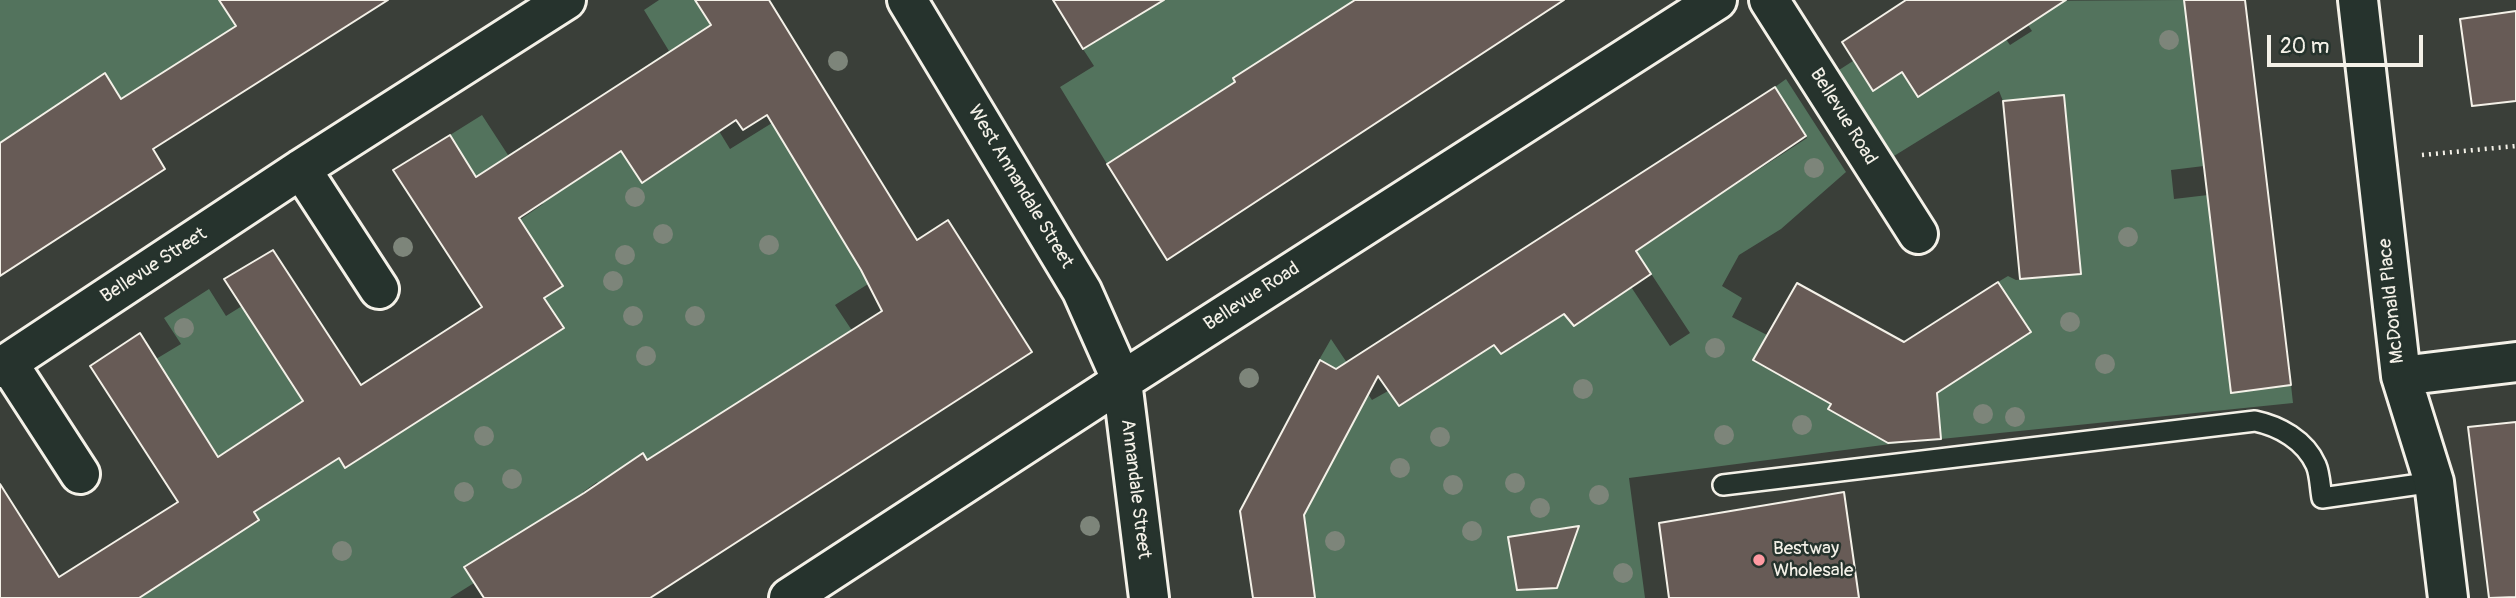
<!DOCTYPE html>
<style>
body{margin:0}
#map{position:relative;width:2516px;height:598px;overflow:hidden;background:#3a3f39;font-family:Pangolin,sans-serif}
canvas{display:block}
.scale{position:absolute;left:2267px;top:35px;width:156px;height:32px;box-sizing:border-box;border:4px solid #f4f1e8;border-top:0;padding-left:9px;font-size:21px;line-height:24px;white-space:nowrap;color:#f4f1e8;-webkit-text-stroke:5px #26332d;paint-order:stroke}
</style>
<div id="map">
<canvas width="2516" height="598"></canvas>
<div class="scale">20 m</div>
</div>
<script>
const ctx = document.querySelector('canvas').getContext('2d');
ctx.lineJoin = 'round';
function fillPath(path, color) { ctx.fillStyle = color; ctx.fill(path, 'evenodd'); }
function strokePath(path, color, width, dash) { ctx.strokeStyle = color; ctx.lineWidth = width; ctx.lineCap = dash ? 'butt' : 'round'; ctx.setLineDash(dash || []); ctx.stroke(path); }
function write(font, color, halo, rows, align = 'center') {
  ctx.font = font + ' Pangolin,sans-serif'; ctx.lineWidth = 5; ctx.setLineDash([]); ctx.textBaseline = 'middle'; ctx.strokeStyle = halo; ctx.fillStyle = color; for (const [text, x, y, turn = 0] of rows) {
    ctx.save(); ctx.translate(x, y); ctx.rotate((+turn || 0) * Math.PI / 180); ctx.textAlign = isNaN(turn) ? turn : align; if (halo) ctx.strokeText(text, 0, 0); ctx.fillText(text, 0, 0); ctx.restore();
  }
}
const green = new Path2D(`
 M0,0H221L220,1L236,27L170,138L153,149L105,74L0,143Z
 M659,0H721L703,12L732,59L711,118L730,149L772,123L850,252L904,219L917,240L876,279L835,305L857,338L841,348L836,340L822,348L827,357L653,468L643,454L608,498L597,482L583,492L593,508L538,543L528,527L513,536L491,574L480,557L464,566L474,583L450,598H137L259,519L156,359L181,344L164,318L209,289L226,316L242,306L346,467L563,328L544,298L563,285L542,253L502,232L543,204L522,176L481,200L460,167L467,162L450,135L482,115L508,155L526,144L557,193L621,151L643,183L705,141L652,62L669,51L644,10Z
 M1126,0H1354L1352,2L1358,10L1317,24L1304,32L1309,42L1247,69L1233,78L1239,88L1210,107L1205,101L1107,164L1060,87L1094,66L1083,49L1136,17Z
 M2184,0L2204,166L2171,170L2174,199L2208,195L2231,392L2291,385L2293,403L1941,439L1930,326L2031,332L1998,282L2008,276L2016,280L2081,273L2064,96L2003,101L1999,91L1894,156L1839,70L1853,61L1873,91L1902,72L1918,97L1942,81L1990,16L2010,45L2032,31L2012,1Z
 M1786,79L1846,172L1781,229L1739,255L1722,286L1742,298L1732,317L1767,335L1753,360L1786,378L1912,352L1914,441L1629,478L1645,598H1315L1310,564L1288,546L1358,380L1319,360L1331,339L1372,400L1388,391L1400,406L1462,365L1427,310L1459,290L1529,316L1540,330L1564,314L1574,326L1623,293L1614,261L1670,346L1690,333L1602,199L1652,239L1807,138L1775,87ZM1578,526L1557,588L1517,589L1509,537Z`);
const building = new Path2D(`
 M219,0H388L153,149L165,169L0,276V143L105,73L121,99L236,26Z
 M695,0H769L917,240L948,220L1032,352L650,598H484L464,567L584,493L643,453L647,460L882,311L861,270L767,115L743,130L736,120L642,183L621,151L519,218L563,286L544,298L564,328L345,468L339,458L254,512L259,520L139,598H0V484L59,577L178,502L90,366L140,333L218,457L303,401L224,279L273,250L361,385L482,307L393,170L450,135L476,177L711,25Z
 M1053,0H1164L1083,49Z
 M1355,0H1564L1167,260L1107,164L1235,82L1233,78Z
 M1906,0H2066L1918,97L1902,72L1873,91L1842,42Z
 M2184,0H2245L2291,385L2231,393Z
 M2516,11V101L2472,106L2460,19Z
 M1775,87L1806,136L1636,251L1651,274L1574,326L1564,314L1501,354L1494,345L1399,406L1378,376L1304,515L1315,598H1253L1240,511L1320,360L1336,369Z
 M2064,95L2081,274L2020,279L2003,101Z
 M1998,282L2031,332L1937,393L1941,439L1888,443L1828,409L1831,404L1753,360L1797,283L1904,342Z
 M2516,422V597L2489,598L2468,427Z
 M1844,492L1859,598H1669L1659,523Z
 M1579,526L1557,588L1517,590L1508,537Z`);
const path = new Path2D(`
 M2422,155L2516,146`);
const service = new Path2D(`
 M1723,485L2255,421C2279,426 2305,440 2316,465C2320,474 2320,487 2322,498L2434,482`);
const minor = new Path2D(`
 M907,0L1082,291L1122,381L1149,598
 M1769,0L1918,234
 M2358,0L2401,376L2434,482L2448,598
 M301,169L379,289
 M8,363L80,474
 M0,368L301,169L566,0
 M2401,376L2516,362
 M789,598L1122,381L1717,0`);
const trees = [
 [2169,40],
 [838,61],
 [1814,168],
 [635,197],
 [663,234],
 [2128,237],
 [769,245],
 [403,247],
 [625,255],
 [613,281],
 [633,316],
 [695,316],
 [2070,322],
 [184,328],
 [1715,348],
 [646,356],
 [2105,364],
 [1249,378],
 [1583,389],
 [1983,414],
 [2015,417],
 [1802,425],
 [1724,435],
 [484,436],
 [1440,437],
 [1400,468],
 [512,479],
 [1515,483],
 [1453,485],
 [464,492],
 [1599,495],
 [1540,508],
 [1090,526],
 [1472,531],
 [1335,541],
 [342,551],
 [1623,573]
];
const markers = [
 [1759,560,7,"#ff9aa2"]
];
const streetNames = [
 ["Bellevue Road",1843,117,58],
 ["West Annandale Street",1020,187,59],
 ["Bellevue Street",154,266,-33],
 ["Bellevue Road",1252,297,-33],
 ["McDonald Place",2392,301,-96],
 ["Annandale Street",1135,489,83]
];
const poiNames = [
 ["Bestway",1773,549],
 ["Wholesale",1773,571]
];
fillPath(green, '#53735d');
fillPath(building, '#675b56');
strokePath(building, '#f4f1e8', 2);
strokePath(service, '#f4f1e8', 24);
strokePath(minor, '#f4f1e8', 44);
strokePath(path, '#f4f1e8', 4.5, [2, 5]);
strokePath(service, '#26332d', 19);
strokePath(minor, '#26332d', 38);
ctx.fillStyle = '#7d857a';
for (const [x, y] of trees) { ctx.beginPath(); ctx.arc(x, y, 10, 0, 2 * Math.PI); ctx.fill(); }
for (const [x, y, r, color] of markers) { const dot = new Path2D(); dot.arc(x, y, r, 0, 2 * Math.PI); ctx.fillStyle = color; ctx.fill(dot); strokePath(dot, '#26332d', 2.5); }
write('19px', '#f4f1e8', '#26332d', streetNames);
write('19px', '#f4f1e8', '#26332d', poiNames, 'left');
</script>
